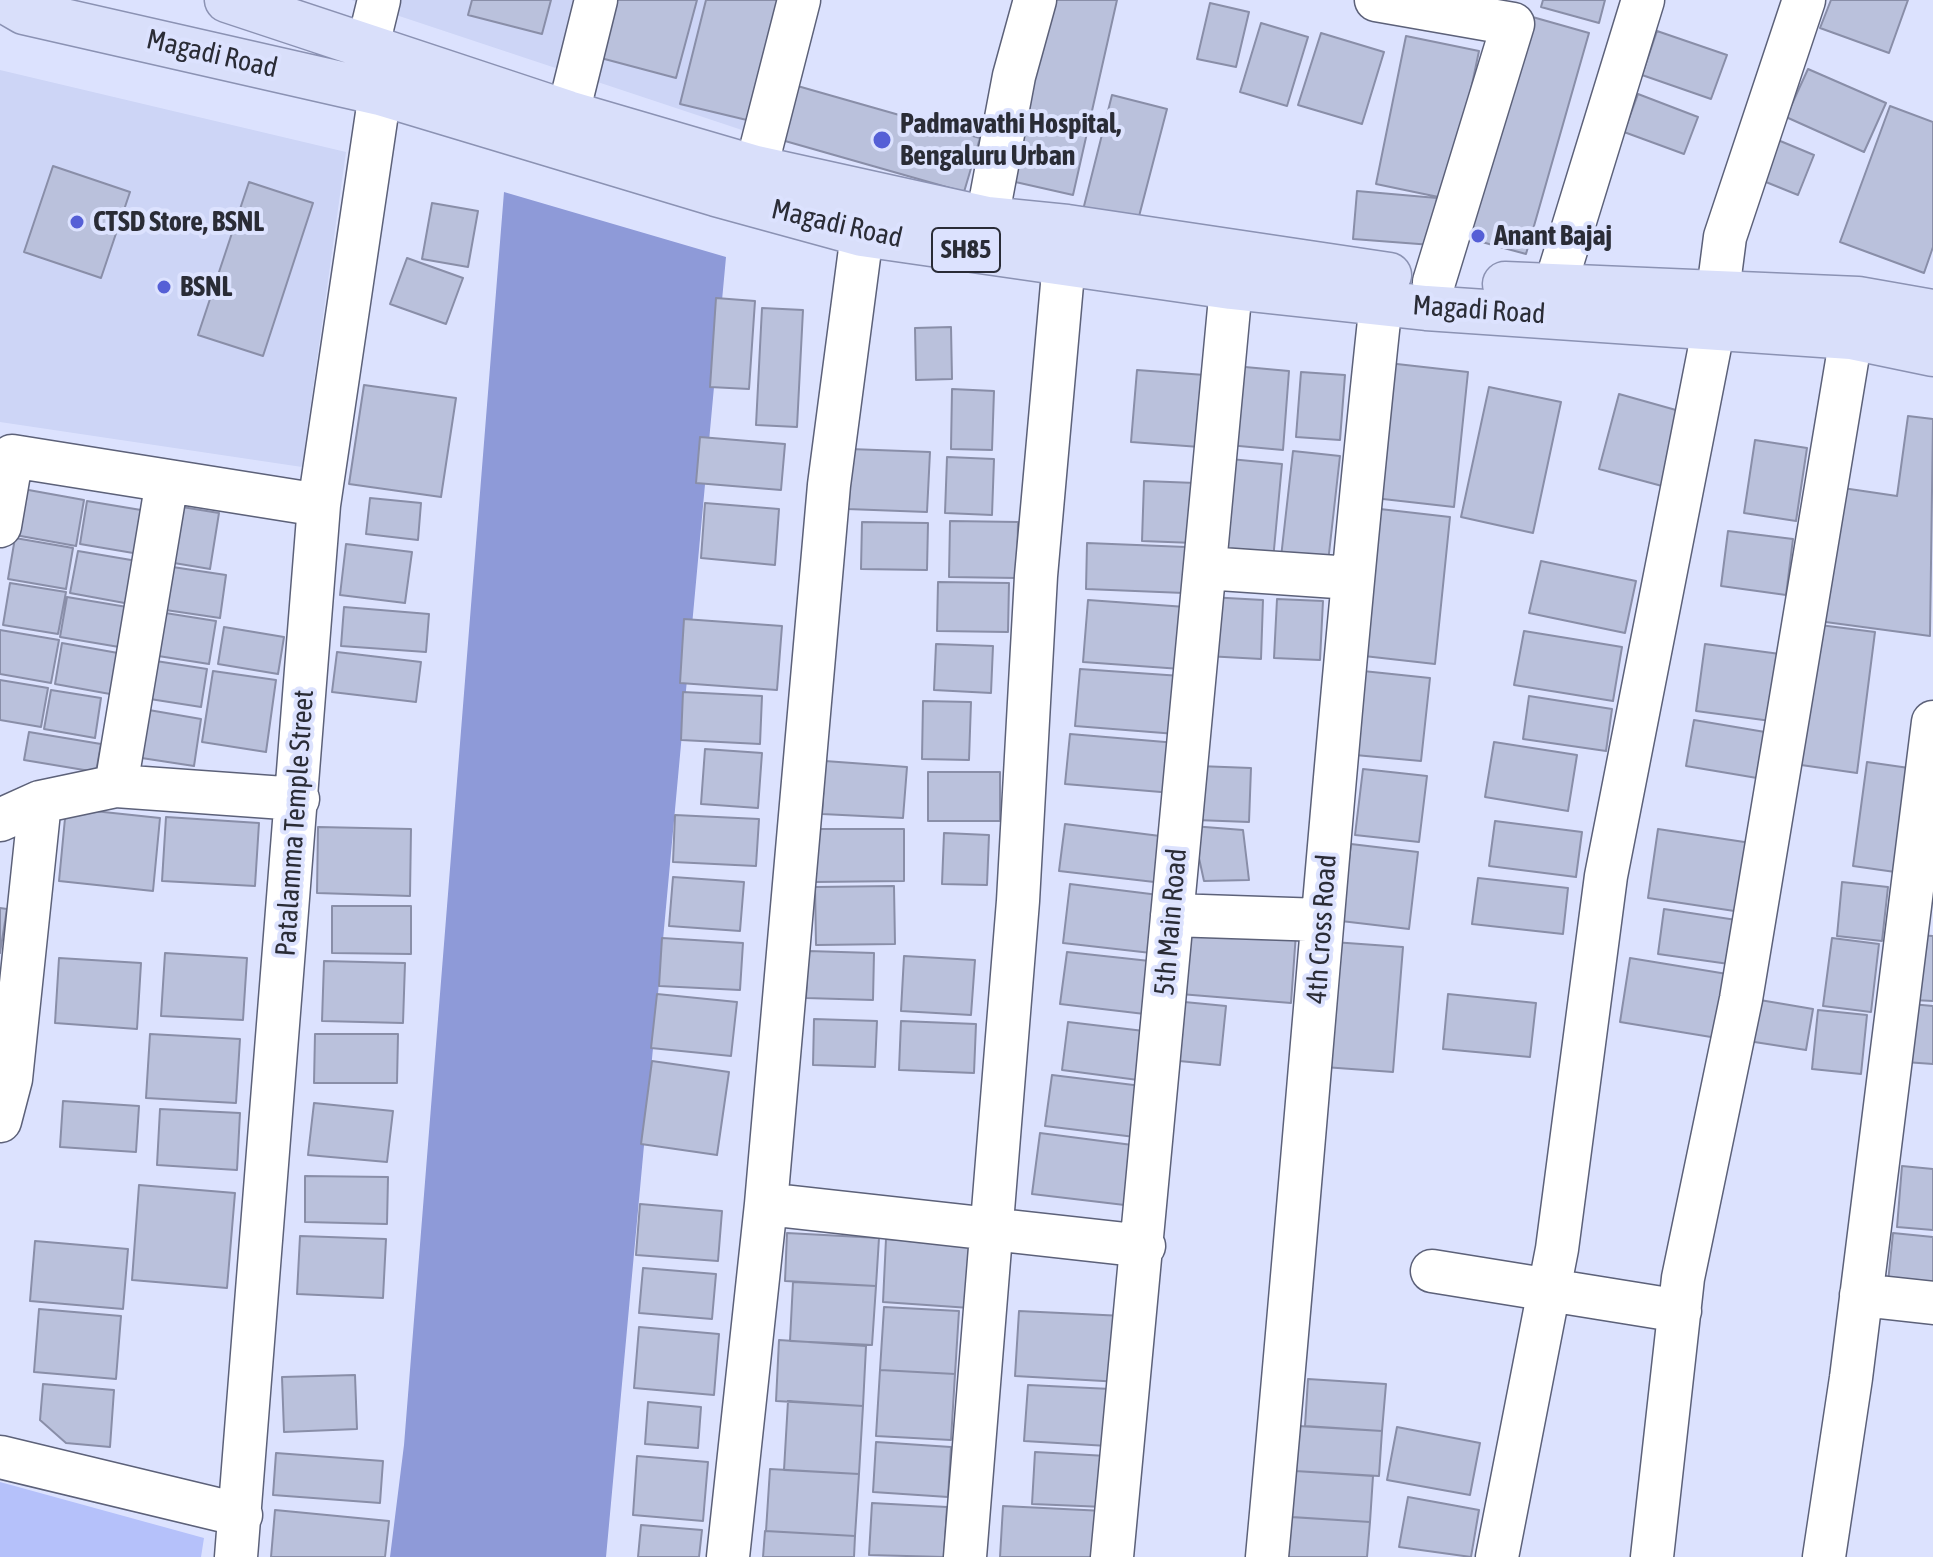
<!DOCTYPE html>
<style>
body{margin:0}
canvas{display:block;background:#dce2fe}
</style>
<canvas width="1933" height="1557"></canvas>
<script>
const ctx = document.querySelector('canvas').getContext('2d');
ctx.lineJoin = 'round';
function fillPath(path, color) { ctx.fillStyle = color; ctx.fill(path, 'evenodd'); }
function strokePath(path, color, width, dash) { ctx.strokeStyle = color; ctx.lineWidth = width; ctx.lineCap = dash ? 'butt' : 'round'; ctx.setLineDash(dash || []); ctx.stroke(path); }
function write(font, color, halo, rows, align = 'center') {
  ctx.font = font + ' "Asap Condensed",sans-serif'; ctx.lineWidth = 8; ctx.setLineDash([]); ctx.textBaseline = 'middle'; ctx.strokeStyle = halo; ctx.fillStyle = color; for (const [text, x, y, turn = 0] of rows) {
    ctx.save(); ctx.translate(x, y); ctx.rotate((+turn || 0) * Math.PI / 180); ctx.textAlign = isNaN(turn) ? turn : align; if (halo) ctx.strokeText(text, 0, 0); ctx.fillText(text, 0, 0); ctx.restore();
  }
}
const built = new Path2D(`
 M351,0H789L754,134Z
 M0,70L346,152L302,467L0,422Z`);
const green = new Path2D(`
 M0,1482L204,1538L201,1557H0Z`);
const forest = new Path2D(`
 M504,192L726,257L606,1557H390L404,1445Z`);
const building = new Path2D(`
 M472,0H551L542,34L468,15Z
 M612,0H697L676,78L597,57Z
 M706,0H782L751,121L680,104Z
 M1051,0H1117L1073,195L1011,181Z
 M1543,0H1605L1599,23L1541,7Z
 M1831,0H1908L1889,53L1820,28Z
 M1210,3L1249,12L1236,67L1197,59Z
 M1529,16L1589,33L1526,254L1467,238Z
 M1261,23L1308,37L1287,106L1240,92Z
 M1657,31L1727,55L1711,99L1642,75Z
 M1321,33L1384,52L1362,124L1298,105Z
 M1406,36L1479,51L1448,199L1376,184Z
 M1808,69L1886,103L1864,152L1786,117Z
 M794,85L980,138L964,192L778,139Z
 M1638,94L1698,117L1684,154L1624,132Z
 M1112,95L1167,109L1137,224L1083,210Z
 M1890,106L1933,122V247L1924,273L1840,242Z
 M1773,138L1814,155L1798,195L1756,178Z
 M53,166L130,192L101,278L24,252Z
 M249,182L313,203L263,356L198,335Z
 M1357,191L1437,198L1432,245L1353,239Z
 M432,203L478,211L468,267L422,259Z
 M407,258L463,278L446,324L390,304Z
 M716,298L755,301L749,389L710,387Z
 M762,308L803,310L797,427L756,425Z
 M951,327L952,379L916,380L915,328Z
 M1388,363L1468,372L1454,507L1374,498Z
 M1234,366L1289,371L1283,450L1228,445Z
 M1137,370L1205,375L1200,447L1131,442Z
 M1301,372L1345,375L1340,440L1296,437Z
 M364,385L456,398L441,497L349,484Z
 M1489,387L1561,402L1533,533L1461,517Z
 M952,389L994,391L992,450L951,449Z
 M1619,394L1683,412L1662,486L1599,469Z
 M1908,416L1933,419L1930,636L1818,621L1836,487L1897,496Z
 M700,437L785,444L781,490L696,483Z
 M1755,440L1807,448L1796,521L1744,513Z
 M850,449L930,452L927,512L847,509Z
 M1293,451L1340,456L1327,571L1280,566Z
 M947,457L994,459L992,515L945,513Z
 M1230,459L1282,464L1273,560L1222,556Z
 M1144,481L1196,483L1194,543L1142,541Z
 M23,489L84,500L76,546L15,535Z
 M370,498L421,503L418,540L366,534Z
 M87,501L147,511L139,554L80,544Z
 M705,503L779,509L775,565L701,558Z
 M176,506L219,513L210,569L168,562Z
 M1380,509L1450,517L1435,664L1364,656Z
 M950,521L1018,522L1017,578L949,577Z
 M862,522L928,523L927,570L861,569Z
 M1728,531L1793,539L1786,595L1721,586Z
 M15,538L73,548L66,589L8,579Z
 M1087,543L1186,547L1184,593L1086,589Z
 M346,544L412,552L405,603L340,595Z
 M78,551L137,561L130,604L70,593Z
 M1541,561L1636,581L1625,633L1529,613Z
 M166,566L226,575L220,618L159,609Z
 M938,582L1009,583L1008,632L937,631Z
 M10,583L66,592L58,634L3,625Z
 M67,597L127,607L119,647L60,637Z
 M1209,597L1263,600L1261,659L1206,656Z
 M1277,599L1323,601L1320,660L1274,658Z
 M1088,600L1186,607L1181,669L1083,662Z
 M344,607L429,614L426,652L341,646Z
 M159,612L216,621L209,664L152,655Z
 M684,619L782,626L777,690L680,683Z
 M1812,624L1875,632L1857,773L1794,764Z
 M224,627L284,637L278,674L218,664Z
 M0,630L59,640L51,683L0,674Z
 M1524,631L1622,647L1613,701L1514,685Z
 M62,643L118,653L110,694L55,684Z
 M936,644L993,646L991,693L934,690Z
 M1705,644L1780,654L1771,721L1696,711Z
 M337,652L421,662L416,702L332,692Z
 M156,661L207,669L201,707L150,699Z
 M1080,669L1181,676L1176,734L1075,726Z
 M213,671L276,680L266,752L202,742Z
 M1363,671L1430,678L1421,761L1355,755Z
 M0,680L48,688L41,727L0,720Z
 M51,690L101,698L95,738L44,729Z
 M683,692L762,696L760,744L681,740Z
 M1529,696L1612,709L1606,751L1523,739Z
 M923,701L971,702L969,760L922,759Z
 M143,709L201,719L194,766L135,757Z
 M1694,720L1765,732L1757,778L1686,766Z
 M29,732L101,744L96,772L24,760Z
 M1070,734L1177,743L1173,793L1065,784Z
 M1494,742L1577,755L1568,811L1485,797Z
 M705,749L762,753L758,808L701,804Z
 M825,761L907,767L903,818L822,814Z
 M1867,762L1909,768L1895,872L1853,866Z
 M1198,766L1251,768L1249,822L1196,820Z
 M1363,769L1427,776L1419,842L1355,835Z
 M928,772H1000V821H928Z
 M66,808L160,818L153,891L59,881Z
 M675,815L759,819L756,866L673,862Z
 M166,817L259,823L255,886L162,881Z
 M1495,821L1582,832L1576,877L1489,866Z
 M1065,824L1168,837L1163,883L1059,871Z
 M1192,826L1243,830L1249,880L1204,881Z
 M318,827L411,829L410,896L317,893Z
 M815,829H904V881L814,882Z
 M1658,829L1751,843L1741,912L1648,898Z
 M944,833L989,835L987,885L942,884Z
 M1351,844L1418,852L1409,929L1341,921Z
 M673,877L744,882L740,931L669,926Z
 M1478,878L1568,888L1563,934L1472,924Z
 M1842,882L1888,887L1882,941L1837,936Z
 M1070,884L1167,896L1160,954L1063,943Z
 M894,886L895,944L816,945L815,887Z
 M332,906H411V954L332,953Z
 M0,908L7,909L0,953Z
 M1664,909L1743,921L1736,965L1658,954Z
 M1185,925L1296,933L1291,1003L1180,994Z
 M1918,935L1933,936V1001L1913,1000Z
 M662,938L743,943L740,990L659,986Z
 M1832,938L1879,944L1871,1012L1823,1006Z
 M1333,942L1403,947L1393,1072L1324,1067Z
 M808,951L874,953L873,1000L806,998Z
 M1067,952L1159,962L1153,1015L1060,1004Z
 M165,953L247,958L243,1020L161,1016Z
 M904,956L975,960L971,1015L901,1011Z
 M59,958L141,963L137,1029L55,1023Z
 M1630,958L1727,974L1717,1038L1620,1022Z
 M324,961L405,963L403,1023L322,1021Z
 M657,994L737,1002L731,1056L651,1048Z
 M1448,994L1536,1003L1530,1057L1443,1049Z
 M1754,999L1813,1009L1806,1050L1748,1041Z
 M1174,1001L1226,1006L1220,1065L1169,1060Z
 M1911,1004L1933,1006V1064L1905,1062Z
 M1818,1010L1867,1015L1861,1074L1812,1069Z
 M814,1019L877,1021L875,1067L813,1065Z
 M901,1021L976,1024L974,1073L899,1070Z
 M1068,1022L1144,1031L1138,1080L1062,1070Z
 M150,1034L240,1039L236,1103L146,1098Z
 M315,1034H398L397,1083H314Z
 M652,1061L729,1072L717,1155L641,1144Z
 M1052,1075L1150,1087L1143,1138L1045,1126Z
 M63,1101L139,1106L136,1152L60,1147Z
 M314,1103L393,1111L387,1162L308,1155Z
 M160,1109L240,1113L237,1170L157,1165Z
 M1040,1133L1140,1146L1133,1206L1032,1194Z
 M1902,1166L1933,1169V1230L1897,1227Z
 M305,1176L388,1177L387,1224L305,1222Z
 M139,1185L235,1193L227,1288L132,1280Z
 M640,1204L722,1211L718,1261L636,1255Z
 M787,1233L879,1238L876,1286L785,1281Z
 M1893,1233L1933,1237V1296L1887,1292Z
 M300,1236L386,1239L383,1298L297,1294Z
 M886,1239L973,1244L970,1308L883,1302Z
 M35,1241L128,1249L123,1309L30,1301Z
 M643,1268L716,1274L712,1319L639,1313Z
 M793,1282L876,1286L872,1345L790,1341Z
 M884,1307L959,1311L955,1374L880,1370Z
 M39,1309L121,1316L116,1379L34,1372Z
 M1019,1311L1124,1316L1121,1382L1015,1376Z
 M639,1327L719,1334L714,1395L634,1388Z
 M779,1340L866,1346L863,1406L776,1401Z
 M880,1370L955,1374L951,1440L876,1436Z
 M355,1375L357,1429L284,1432L282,1377Z
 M1308,1379L1386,1384L1382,1431L1305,1426Z
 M43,1384L114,1390L110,1447L66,1443L40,1420Z
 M1028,1385L1111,1389L1108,1446L1024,1441Z
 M788,1401L863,1406L859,1474L784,1470Z
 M648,1402L701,1407L698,1448L645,1444Z
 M1298,1426L1382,1431L1379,1476L1295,1471Z
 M1397,1427L1480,1443L1470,1495L1387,1480Z
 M876,1442L951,1447L948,1497L873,1492Z
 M1035,1452L1107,1456L1105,1507L1032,1504Z
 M276,1453L383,1461L380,1503L273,1495Z
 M637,1456L708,1462L703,1521L633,1515Z
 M770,1469L859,1474L855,1536L766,1531Z
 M1295,1471L1373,1476L1370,1522L1292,1517Z
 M1408,1497L1479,1510L1471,1557L1399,1547Z
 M872,1503L947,1507L944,1557L869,1555Z
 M1003,1506L1104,1511L1102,1557H1000Z
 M275,1510L389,1521L385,1557H271Z
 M1290,1517L1370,1522L1367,1557H1287Z
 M641,1525L702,1530L699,1557H638Z
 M765,1531L855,1536L854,1557H763Z`);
const minor = new Path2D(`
 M1376,0L1513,24L1434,282
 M368,45L379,0
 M568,113L596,0
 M756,168L799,0
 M987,219L1014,76L1035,0
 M1555,286L1643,0
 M1718,291L1725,237L1804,0
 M0,526L12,456L319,505
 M1205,568L1351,578
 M116,786L167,481
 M0,820L40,802L116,786L298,799
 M1172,915L1322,920
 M0,1121L11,1079L40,802
 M766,1204L1144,1246
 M1432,1271L1680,1311
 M1861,1295L1933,1303
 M0,1457L241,1515
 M236,1557L319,505L380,93
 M728,1557L766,1204L829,485L862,234
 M965,1557L1018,901L1036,576L1067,228
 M1112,1557L1231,287
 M1267,1557C1306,1139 1336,720 1381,302
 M1497,1557L1557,1249L1606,876L1714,326
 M1652,1557L1683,1278L1741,999L1851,337
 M1824,1557L1851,1378L1933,722`);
const major = new Path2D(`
 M3,0L24,12L380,93L716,194L862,234L1231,287L1426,308L1851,337L1933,354
 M227,0L568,113L756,168L987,219L1067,227L1389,275
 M1505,284L1858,299L1933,312`);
const markers = [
 [882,140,10,"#555fd6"],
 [77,222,8,"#555fd6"],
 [1478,236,8,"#555fd6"],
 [164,287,8,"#555fd6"]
];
const shields = [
 [966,250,68]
];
const shieldNames = [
 ["SH85",966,250]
];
const streetNames = [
 ["Magadi Road",212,54,13],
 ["Magadi Road",837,224,13],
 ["Magadi Road",1479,310,4],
 ["Patalamma Temple Street",295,823,-86],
 ["5th Main Road",1171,922,-85],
 ["4th Cross Road",1322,929,-86]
];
const poiNames = [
 ["Padmavathi Hospital,",900,124],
 ["Bengaluru Urban",900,156],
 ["CTSD Store, BSNL",93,222],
 ["Anant Bajaj",1494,236],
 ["BSNL",180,287]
];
fillPath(built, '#cdd5f6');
fillPath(green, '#b5c1fa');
fillPath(forest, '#8e9ad8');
fillPath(building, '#bac1dc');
strokePath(building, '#898ea8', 2);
strokePath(minor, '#5c6179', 45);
strokePath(major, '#8b92b3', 47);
strokePath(minor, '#fff', 42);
strokePath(major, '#d9dffa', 44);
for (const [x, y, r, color] of markers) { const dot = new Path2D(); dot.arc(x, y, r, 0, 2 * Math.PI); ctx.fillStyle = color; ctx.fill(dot); strokePath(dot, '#dce2fe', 3); }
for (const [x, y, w] of shields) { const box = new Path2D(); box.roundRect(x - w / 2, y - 22, w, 44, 6); ctx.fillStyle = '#dce2fe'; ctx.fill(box); strokePath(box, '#2a2c36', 2); }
write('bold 26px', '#2a2c36', null, shieldNames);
write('28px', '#2a2c36', '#dce2fe', streetNames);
write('bold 28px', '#2a2c36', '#dce2fe', poiNames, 'left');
</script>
